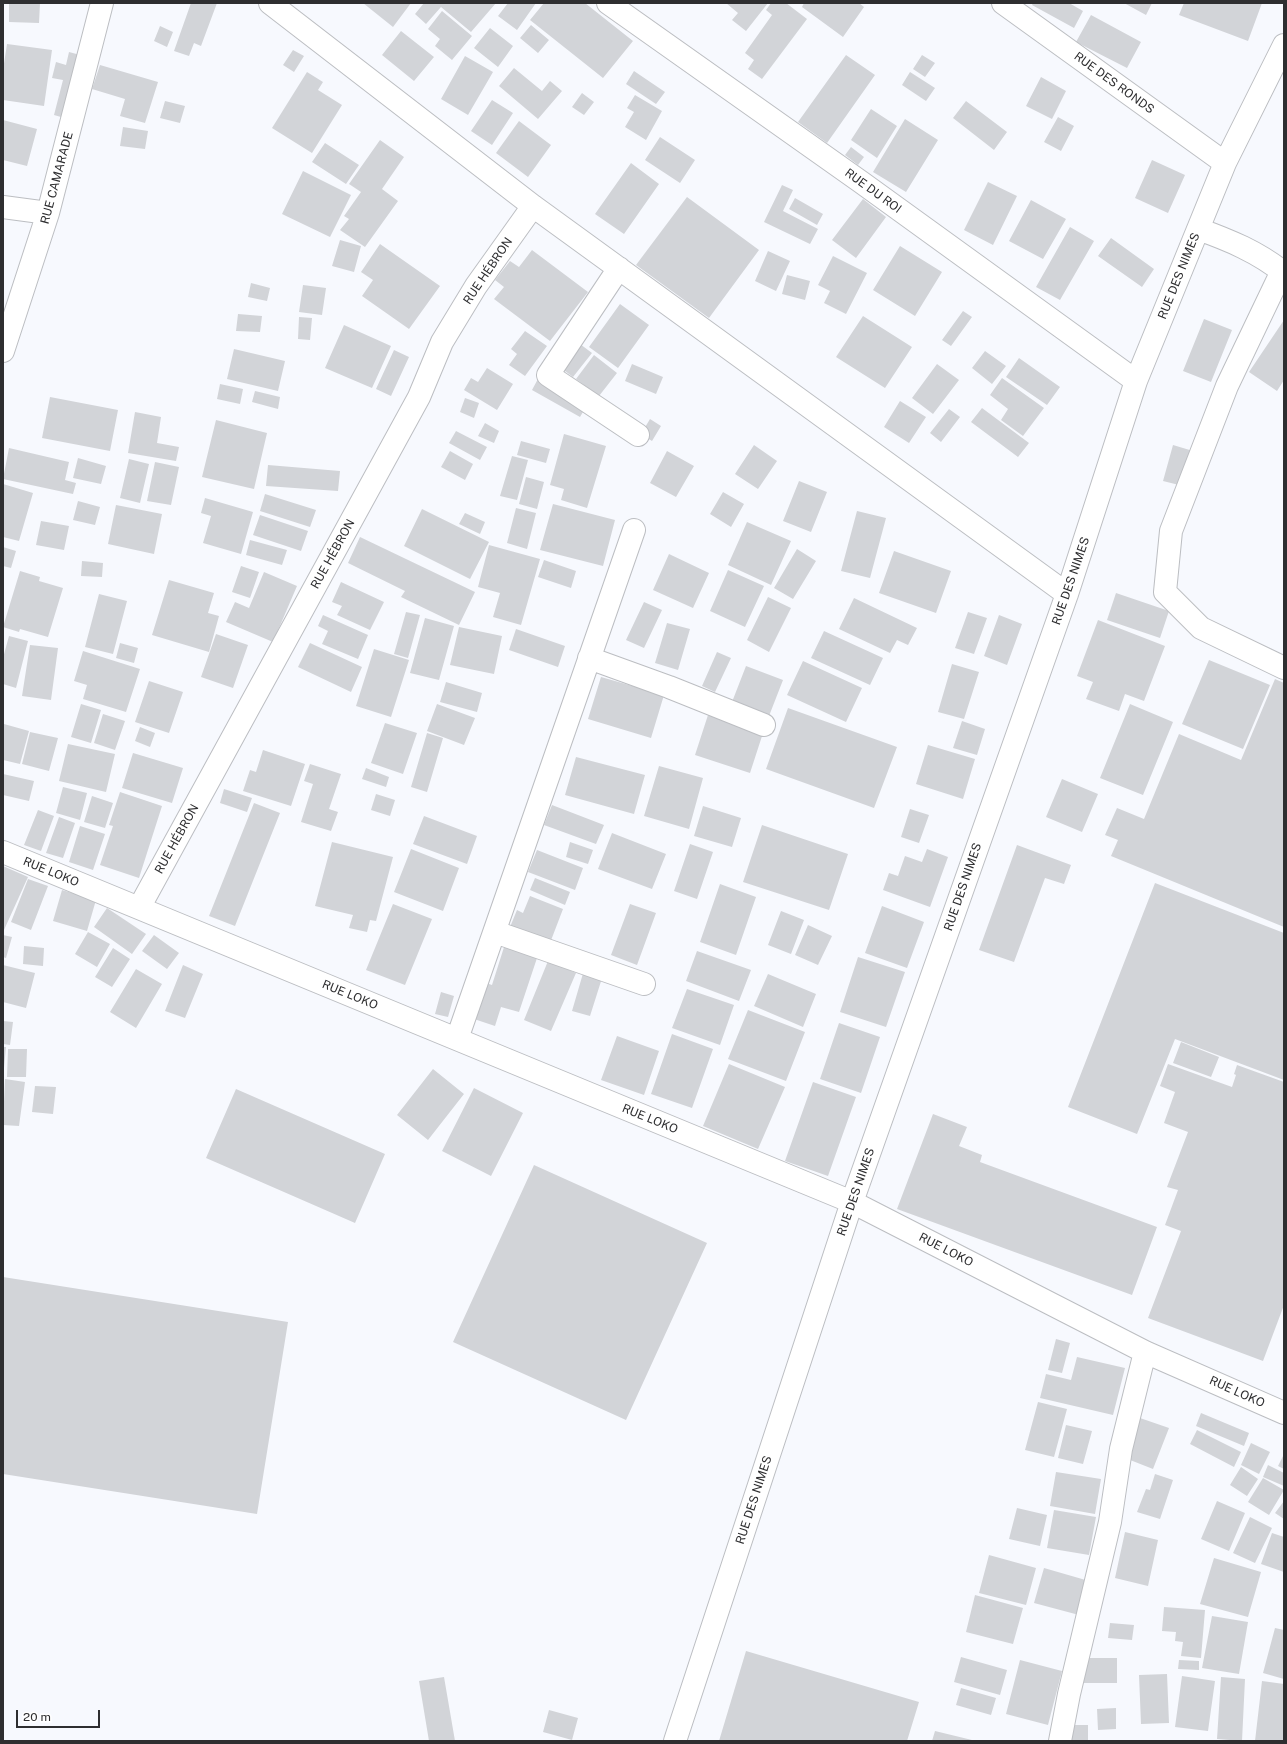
<!DOCTYPE html>
<meta charset="utf-8">
<style>
body{margin:0}
#map{position:relative;width:1287px;height:1744px;overflow:hidden;background:#f7f9fe;font-family:"Public Sans",sans-serif}
canvas{display:block}
.frame{position:absolute;inset:0;border:4px solid #2e2e30;pointer-events:none}
.scale{position:absolute;left:16px;top:1710px;width:84px;height:18px;box-sizing:border-box;border:2px solid #2e2e30;border-top:0;padding-left:5px;font-size:12px;line-height:14px;white-space:nowrap;color:#2e2e30;-webkit-text-stroke:3px #fff;paint-order:stroke}
</style>
<div id="map">
<canvas width="1287" height="1744"></canvas>
<div class="frame"></div>
<div class="scale">20 m</div>
</div>
<script>
const ctx = document.querySelector('canvas').getContext('2d');
ctx.lineJoin = 'round';
function fillPath(path, color) { ctx.fillStyle = color; ctx.fill(path, 'evenodd'); }
function strokePath(path, color, width, dash) { ctx.strokeStyle = color; ctx.lineWidth = width; ctx.lineCap = dash ? 'butt' : 'round'; ctx.setLineDash(dash || []); ctx.stroke(path); }
function write(font, color, halo, rows, align = 'center') {
  ctx.font = font + ' "Public Sans",sans-serif'; ctx.lineWidth = 4; ctx.setLineDash([]); ctx.textBaseline = 'middle'; ctx.strokeStyle = halo; ctx.fillStyle = color; for (const [text, x, y, turn = 0] of rows) {
    ctx.save(); ctx.translate(x, y); ctx.rotate((+turn || 0) * Math.PI / 180); ctx.textAlign = isNaN(turn) ? turn : align; if (halo) ctx.strokeText(text, 0, 0); ctx.fillText(text, 0, 0); ctx.restore();
  }
}
const building = new Path2D(`
 M9,3H40L39,23L9,22Z
 M191,3H217L201,46L194,43L189,56L174,51Z
 M363,3H411L393,27Z
 M424,3H496L471,32L441,7L426,24L415,14Z
 M508,3H536L517,30L498,16Z
 M544,3H585L633,41L603,78L530,20Z
 M726,3H768L746,31L732,20L738,13Z
 M771,3H786L807,19L762,79L748,69L754,60L745,53L772,15L766,10Z
 M804,3H859L864,7L843,37L802,7Z
 M1033,3H1069L1083,11L1074,28L1032,5Z
 M1124,3H1152L1146,15Z
 M1184,3H1262L1248,41L1179,15Z
 M442,11L472,36L452,60L435,46L440,39L428,29Z
 M1091,15L1141,42L1127,68L1076,42Z
 M531,25L549,40L538,53L520,38Z
 M160,26L173,32L167,47L154,41Z
 M490,28L513,46L498,67L474,48Z
 M401,31L434,57L414,81L382,55Z
 M7,44L52,50L44,106L3,100V70Z
 M293,50L304,56L294,72L283,65Z
 M69,52L84,56L68,119L54,115L63,80L52,78L56,62L66,65Z
 M846,55L875,75L827,143L798,122Z
 M922,55L935,63L925,77L913,69Z
 M465,56L493,72L468,115L441,99Z
 M100,65L158,82L145,123L120,116L125,99L92,89Z
 M514,68L542,91L550,81L562,91L538,119L499,86Z
 M634,71L665,92L656,104L626,84Z
 M307,72L323,82L318,90L342,105L312,153L272,128Z
 M910,72L935,88L926,101L902,85Z
 M1041,77L1066,91L1052,119L1026,106Z
 M582,93L594,102L584,115L572,107Z
 M635,95L662,111L646,140L625,127L634,112L627,108Z
 M492,100L513,113L492,145L471,131Z
 M165,101L185,106L180,123L160,118Z
 M966,101L1007,132L994,150L953,118Z
 M871,109L897,126L877,158L851,140Z
 M1058,117L1074,126L1061,151L1044,142Z
 M905,119L938,140L906,192L873,172Z
 M3,120L37,129L27,166L3,160Z
 M519,121L551,145L528,177L496,153Z
 M123,127L148,131L145,149L120,146Z
 M660,137L695,160L680,183L645,160Z
 M380,140L404,157L382,189L398,201L365,247L340,230L349,219L344,216L361,192L349,184Z
 M325,143L359,165L346,184L312,162Z
 M851,147L864,157L858,165L845,155Z
 M1152,160L1185,175L1168,213L1135,198Z
 M631,163L659,184L624,234L595,214Z
 M303,171L351,195L330,237L282,214Z
 M988,182L1017,196L993,245L964,230Z
 M782,185L793,190L783,211L818,229L810,244L764,222Z
 M687,197L759,250L709,318L636,265Z
 M795,198L823,214L817,225L789,209Z
 M863,199L886,217L856,258L832,240Z
 M1031,200L1066,219L1043,259L1009,241Z
 M1070,227L1094,241L1060,300L1036,287Z
 M1111,238L1154,269L1142,287L1098,256Z
 M340,240L361,246L354,272L332,266Z
 M380,244L440,286L409,329L362,296L373,280L361,272Z
 M900,246L942,272L915,316L873,290Z
 M532,250L588,292L550,341L494,299L504,287L495,280L510,261L519,267Z
 M768,251L790,261L776,291L755,281Z
 M833,256L867,273L846,314L824,303L830,291L818,285Z
 M787,275L810,281L805,300L782,294Z
 M251,283L270,288L267,301L248,297Z
 M303,285L326,288L322,315L299,312Z
 M620,304L649,325L618,368L589,347Z
 M963,311L972,317L951,346L942,340Z
 M238,314L262,316L260,332L236,331Z
 M863,316L912,347L885,388L836,357Z
 M299,317L312,318L310,340L298,339Z
 M1204,319L1232,330L1211,382L1183,371Z
 M1284,320V380L1277,391L1249,372Z
 M344,325L391,346L372,388L325,368Z
 M525,331L547,346L525,376L509,365L517,354L511,349Z
 M580,344L592,353L573,377L561,368Z
 M234,349L285,361L278,391L227,379Z
 M394,350L409,357L391,396L376,389Z
 M985,351L1006,366L992,384L972,368Z
 M594,355L617,373L599,396L576,379Z
 M1019,358L1060,387L1047,405L1006,377Z
 M632,364L663,377L656,394L625,381Z
 M937,364L959,380L933,414L912,398Z
 M487,368L513,384L497,410L464,390L471,378L478,382Z
 M539,377L587,405L580,417L532,390Z
 M1002,378L1044,408L1023,436L1001,420L1008,409L990,395Z
 M220,384L243,389L240,404L217,399Z
 M255,391L280,397L278,409L252,402Z
 M50,397L118,410L110,451L42,438Z
 M465,398L479,403L474,418L460,412Z
 M900,401L926,417L909,443L884,427Z
 M982,408L1029,443L1018,457L971,422Z
 M949,409L960,417L941,442L930,433Z
 M135,412L161,417L157,443L179,447L176,461L128,453Z
 M650,419L661,426L652,441L641,434Z
 M216,420L267,433L254,489L202,477Z
 M485,423L499,431L494,443L478,436Z
 M456,431L487,447L480,460L449,443Z
 M564,434L606,446L587,508L561,500L564,489L550,485Z
 M521,441L550,449L546,463L517,455Z
 M754,445L777,461L758,489L735,474Z
 M1173,445L1193,451L1183,486L1163,481Z
 M9,448L69,462L65,480L76,483L73,494L3,479Z
 M450,451L473,464L465,480L441,467Z
 M667,451L694,466L676,497L650,483Z
 M512,456L528,460L517,500L500,496Z
 M78,458L106,466L101,484L73,478Z
 M129,459L149,464L140,503L120,498Z
 M155,462L179,467L171,505L147,501Z
 M268,465L340,471L338,491L266,486Z
 M526,477L544,482L537,509L519,504Z
 M799,481L827,492L811,532L783,521Z
 M3,484L33,493L19,541L3,537Z
 M723,492L744,504L731,527L710,514Z
 M265,494L316,510L310,527L260,511Z
 M205,498L253,512L241,554L203,543L211,516L201,513Z
 M78,501L100,507L95,525L73,520Z
 M553,504L615,520L603,566L540,550Z
 M116,505L162,514L154,554L108,544Z
 M516,508L536,513L527,549L507,543Z
 M422,509L489,542L470,579L404,546Z
 M857,511L886,518L870,578L841,571Z
 M465,513L485,522L480,534L459,524Z
 M260,515L308,531L301,551L253,535Z
 M41,521L69,526L64,550L36,545Z
 M747,522L791,541L771,585L728,565Z
 M360,537L475,592L459,625L401,597L405,591L348,563Z
 M250,540L287,550L282,565L246,555Z
 M489,545L540,559L521,625L493,617L500,593L478,587Z
 M3,547L16,551L11,568L3,566Z
 M797,549L816,561L793,599L774,588Z
 M894,551L951,571L936,613L879,593Z
 M669,554L709,573L693,608L653,590Z
 M544,560L576,571L571,588L538,577Z
 M82,561L103,563L102,577L81,576Z
 M241,566L259,572L250,598L232,592Z
 M728,570L764,586L745,627L710,611Z
 M20,571L40,577L39,581L63,588L48,637L20,629L19,632L3,627Z
 M264,572L297,586L273,642L226,622L235,602L249,608Z
 M169,580L214,593L208,613L219,616L209,652L152,635Z
 M341,582L384,602L370,630L337,615L342,606L332,602Z
 M1116,593L1169,611L1160,638L1107,620Z
 M99,594L127,601L113,654L85,647Z
 M768,597L791,608L769,652L747,640Z
 M854,598L917,628L908,645L897,640L890,653L839,629Z
 M644,602L662,610L644,648L626,640Z
 M406,612L420,615L408,658L394,654Z
 M968,612L987,618L974,654L955,648Z
 M323,615L368,635L358,659L322,644L328,631L318,626Z
 M999,615L1022,624L1007,665L984,656Z
 M425,618L454,626L439,680L410,673Z
 M1098,620L1165,646L1144,701L1125,694L1119,711L1086,699L1093,682L1077,676Z
 M667,623L690,629L678,670L655,663Z
 M459,627L502,636L494,674L450,665Z
 M516,629L565,646L558,667L509,650Z
 M824,631L883,658L870,685L811,658Z
 M216,634L248,645L233,688L201,677Z
 M9,636L28,641L16,688L3,684V658Z
 M120,643L138,648L134,663L116,658Z
 M310,643L362,667L351,692L298,667Z
 M30,645L58,648L51,700L22,696Z
 M374,649L409,660L391,717L356,706Z
 M83,651L140,669L126,712L83,699L87,685L74,681Z
 M717,652L731,658L715,692L702,686Z
 M1209,660L1270,685L1243,749L1182,724Z
 M803,661L862,688L846,722L787,695Z
 M952,664L979,672L964,719L938,712Z
 M746,666L783,680L769,716L732,702Z
 M601,677L664,695L651,738L588,719Z
 M1275,679L1284,683V927L1111,856L1118,840L1105,835L1117,808L1144,819L1179,734L1241,760Z
 M149,681L183,692L169,733L135,722Z
 M446,682L482,693L477,712L440,702Z
 M81,704L101,710L91,743L71,737Z
 M437,704L475,718L464,745L427,731Z
 M1130,704L1173,722L1143,795L1100,778Z
 M788,708L897,747L874,808L766,769Z
 M103,714L125,721L115,750L94,743Z
 M708,715L763,733L750,773L695,755Z
 M962,721L985,729L977,755L953,748Z
 M385,723L417,733L403,774L371,763Z
 M4,724L29,731L20,764L3,760Z
 M140,727L155,733L150,747L135,741Z
 M30,732L58,738L49,771L22,764Z
 M427,733L443,738L427,792L411,787Z
 M68,744L115,754L106,792L59,781Z
 M928,745L975,759L963,799L916,784Z
 M263,750L305,764L291,806L243,791L250,770L256,772Z
 M133,753L183,768L172,803L122,788Z
 M576,757L645,775L634,814L565,795Z
 M310,764L341,774L329,809L338,812L331,831L301,822L313,784L304,781Z
 M659,766L703,778L689,829L644,816Z
 M366,768L389,777L386,787L362,779Z
 M3,774L34,781L29,801L3,795Z
 M1062,779L1098,794L1082,832L1046,817Z
 M63,787L87,793L80,820L56,813Z
 M224,789L252,798L247,812L220,803Z
 M120,792L162,806L139,878L100,865L113,826L109,825Z
 M376,794L395,800L390,816L371,810Z
 M92,796L113,803L105,828L84,822Z
 M254,803L280,813L235,926L209,916Z
 M552,805L604,825L596,844L544,825Z
 M703,806L741,818L732,847L694,836Z
 M910,809L929,815L919,843L901,837Z
 M38,810L54,816L41,851L24,845Z
 M424,816L477,836L467,864L413,844Z
 M59,817L75,823L63,858L46,853Z
 M762,825L848,854L829,910L743,882Z
 M80,826L105,834L93,870L69,862Z
 M612,833L666,854L652,889L598,869Z
 M332,842L393,857L376,921L370,920L367,932L349,928L353,915L315,906Z
 M570,842L593,850L588,864L566,857Z
 M690,844L713,852L697,899L674,891Z
 M1017,845L1071,865L1064,884L1045,878L1014,962L979,950Z
 M411,849L459,868L443,911L394,892Z
 M927,849L948,857L930,907L883,890L889,873L898,876L905,856L922,862Z
 M537,850L583,868L575,890L528,872Z
 M3,866L28,877L4,930L3,929Z
 M535,878L570,892L565,905L530,890Z
 M28,879L48,886L31,930L11,922Z
 M1155,883L1284,933V1080L1175,1039L1137,1134L1068,1107Z
 M720,884L756,897L736,955L700,942Z
 M62,890L96,900L87,931L53,921Z
 M530,896L563,909L550,943L510,927L517,910L523,913Z
 M393,904L432,919L405,985L366,970Z
 M630,904L656,913L637,965L611,955Z
 M882,906L924,922L907,968L865,953Z
 M107,908L146,934L132,954L94,927Z
 M781,911L804,920L791,954L768,945Z
 M808,925L832,936L818,965L795,955Z
 M88,932L110,944L97,967L75,954Z
 M3,935L12,937L6,958L3,957Z
 M154,935L179,953L167,969L142,951Z
 M505,944L538,955L519,1012L501,1007L495,1026L474,1019L486,983L492,985Z
 M24,946L44,948L43,966L23,964Z
 M113,948L130,959L112,987L95,977Z
 M697,951L751,970L739,1001L686,981Z
 M858,957L905,972L886,1027L840,1012Z
 M548,961L576,973L551,1031L524,1020Z
 M3,965L35,973L26,1008L3,1002Z
 M183,965L203,974L185,1018L165,1011Z
 M136,969L162,984L136,1028L110,1012Z
 M584,970L603,975L590,1016L572,1011Z
 M768,974L816,994L803,1027L754,1006Z
 M687,989L734,1005L720,1045L672,1028Z
 M441,992L454,996L448,1017L435,1014Z
 M748,1010L805,1032L786,1081L728,1059Z
 M3,1021L13,1022L10,1045L3,1044Z
 M839,1023L880,1037L861,1093L820,1079Z
 M672,1034L713,1049L692,1108L651,1094Z
 M617,1036L659,1051L644,1095L601,1080Z
 M1181,1042L1219,1057L1211,1077L1173,1063Z
 M3,1047H6L4,1068H3Z
 M8,1049H27L26,1077H7Z
 M729,1064L785,1087L758,1149L703,1126Z
 M1168,1064L1232,1087L1236,1075L1234,1074L1237,1065L1284,1082V1305L1263,1361L1148,1318L1181,1231L1165,1225L1178,1190L1167,1187L1188,1132L1164,1123L1175,1092L1160,1086Z
 M433,1069L464,1094L428,1140L397,1115Z
 M5,1079L25,1082L19,1126L3,1125Z
 M813,1082L856,1097L828,1176L785,1161Z
 M35,1086L56,1087L53,1114L32,1112Z
 M474,1088L523,1113L491,1176L442,1151Z
 M236,1089L385,1154L355,1223L206,1158Z
 M933,1114L967,1127L959,1146L982,1155L980,1162L1157,1227L1132,1295L897,1209Z
 M534,1165L707,1243L626,1420L453,1342Z
 M3,1277L288,1322L257,1514L3,1474Z
 M1056,1339L1070,1343L1062,1373L1048,1370Z
 M1077,1357L1125,1368L1113,1415L1040,1398L1046,1374L1071,1380Z
 M1038,1402L1067,1409L1054,1457L1025,1450Z
 M1201,1413L1249,1433L1244,1446L1196,1426Z
 M1140,1418L1169,1428L1153,1469L1125,1458Z
 M1066,1425L1092,1431L1083,1464L1058,1458Z
 M1197,1430L1241,1452L1234,1467L1190,1444Z
 M1251,1443L1270,1452L1259,1474L1241,1465Z
 M1284,1454V1469L1278,1466Z
 M1268,1465L1284,1473V1486L1263,1477Z
 M1241,1467L1258,1479L1247,1496L1230,1485Z
 M1056,1472L1101,1479L1095,1514L1050,1506Z
 M1155,1474L1173,1480L1160,1519L1137,1512L1146,1489L1150,1490Z
 M1263,1478L1284,1490L1269,1515L1248,1502Z
 M1217,1501L1245,1513L1229,1551L1201,1539Z
 M1284,1501V1519L1275,1513Z
 M1017,1508L1047,1515L1040,1546L1009,1539Z
 M1054,1510L1096,1517L1089,1555L1047,1548Z
 M1250,1517L1272,1528L1255,1563L1233,1553Z
 M1125,1532L1158,1540L1148,1586L1115,1578Z
 M1272,1533L1284,1537V1572L1261,1564Z
 M989,1555L1036,1568L1026,1605L979,1593Z
 M1214,1558L1261,1572L1248,1617L1200,1604Z
 M1044,1568L1089,1581L1079,1615L1034,1603Z
 M975,1595L1023,1608L1013,1644L966,1632Z
 M1164,1607L1205,1610L1201,1658L1181,1656L1183,1642L1175,1641L1176,1632L1162,1631Z
 M1212,1616L1248,1622L1239,1674L1202,1668Z
 M1110,1623L1134,1625L1132,1640L1108,1638Z
 M1275,1628L1284,1630V1679L1263,1673Z
 M746,1651L919,1702L907,1741H719Z
 M961,1657L1007,1670L1000,1695L954,1682Z
 M1082,1658H1117V1683H1082Z
 M1020,1660L1062,1671L1048,1725L1006,1714Z
 M1179,1660L1199,1661V1670L1178,1669Z
 M1167,1674L1169,1723L1141,1724L1139,1675Z
 M1182,1676L1215,1681L1208,1731L1175,1727Z
 M444,1677L455,1741H429L419,1681Z
 M1221,1677L1245,1679L1242,1741L1217,1739Z
 M1262,1681L1284,1684V1741H1255Z
 M961,1688L996,1698L991,1715L956,1705Z
 M1116,1708V1729L1098,1730L1097,1709Z
 M549,1710L578,1718L572,1740L543,1732Z
 M1069,1725H1088V1741H1069Z
 M935,1731L972,1740V1741H932Z`);
const minor = new Path2D(`
 M270,3L533,206L1067,594
 M608,3L861,182L1136,381
 M1003,3L1225,163
 M3,207L48,213
 M1198,229C1229,240 1258,252 1284,273
 M619,268L548,375L638,435
 M1282,271L1227,386L1171,531L1165,592L1201,628L1284,668
 M3,351L48,213L102,3
 M589,658L669,687L764,725
 M3,852L852,1202L1145,1352L1284,1413
 M139,908L419,397L442,342L476,286L533,206
 M495,932L644,984
 M457,1039L634,530
 M675,1741L852,1202L1067,594L1136,381L1225,163L1284,45
 M1060,1741L1069,1694L1110,1522L1121,1449L1145,1352`);
const streetNames = [
 ["RUE DES RONDS",1114,83,36],
 ["RUE CAMARADE",57,178,-75],
 ["RUE DU ROI",873,191,36],
 ["RUE HÉBRON",488,271,-56],
 ["RUE DES NIMES",1179,276,-68],
 ["RUE HÉBRON",333,554,-61],
 ["RUE DES NIMES",1071,581,-71],
 ["RUE HÉBRON",177,839,-61],
 ["RUE LOKO",51,872,22],
 ["RUE DES NIMES",963,887,-71],
 ["RUE LOKO",350,995,22],
 ["RUE LOKO",650,1119,22],
 ["RUE DES NIMES",856,1192,-71],
 ["RUE LOKO",946,1250,27],
 ["RUE LOKO",1237,1392,24],
 ["RUE DES NIMES",754,1500,-72]
];
fillPath(building, '#d2d4d8');
strokePath(minor, '#bcbec2', 24);
strokePath(minor, '#fff', 22);
write('12px', '#2e2e30', '#fff', streetNames);
</script>
